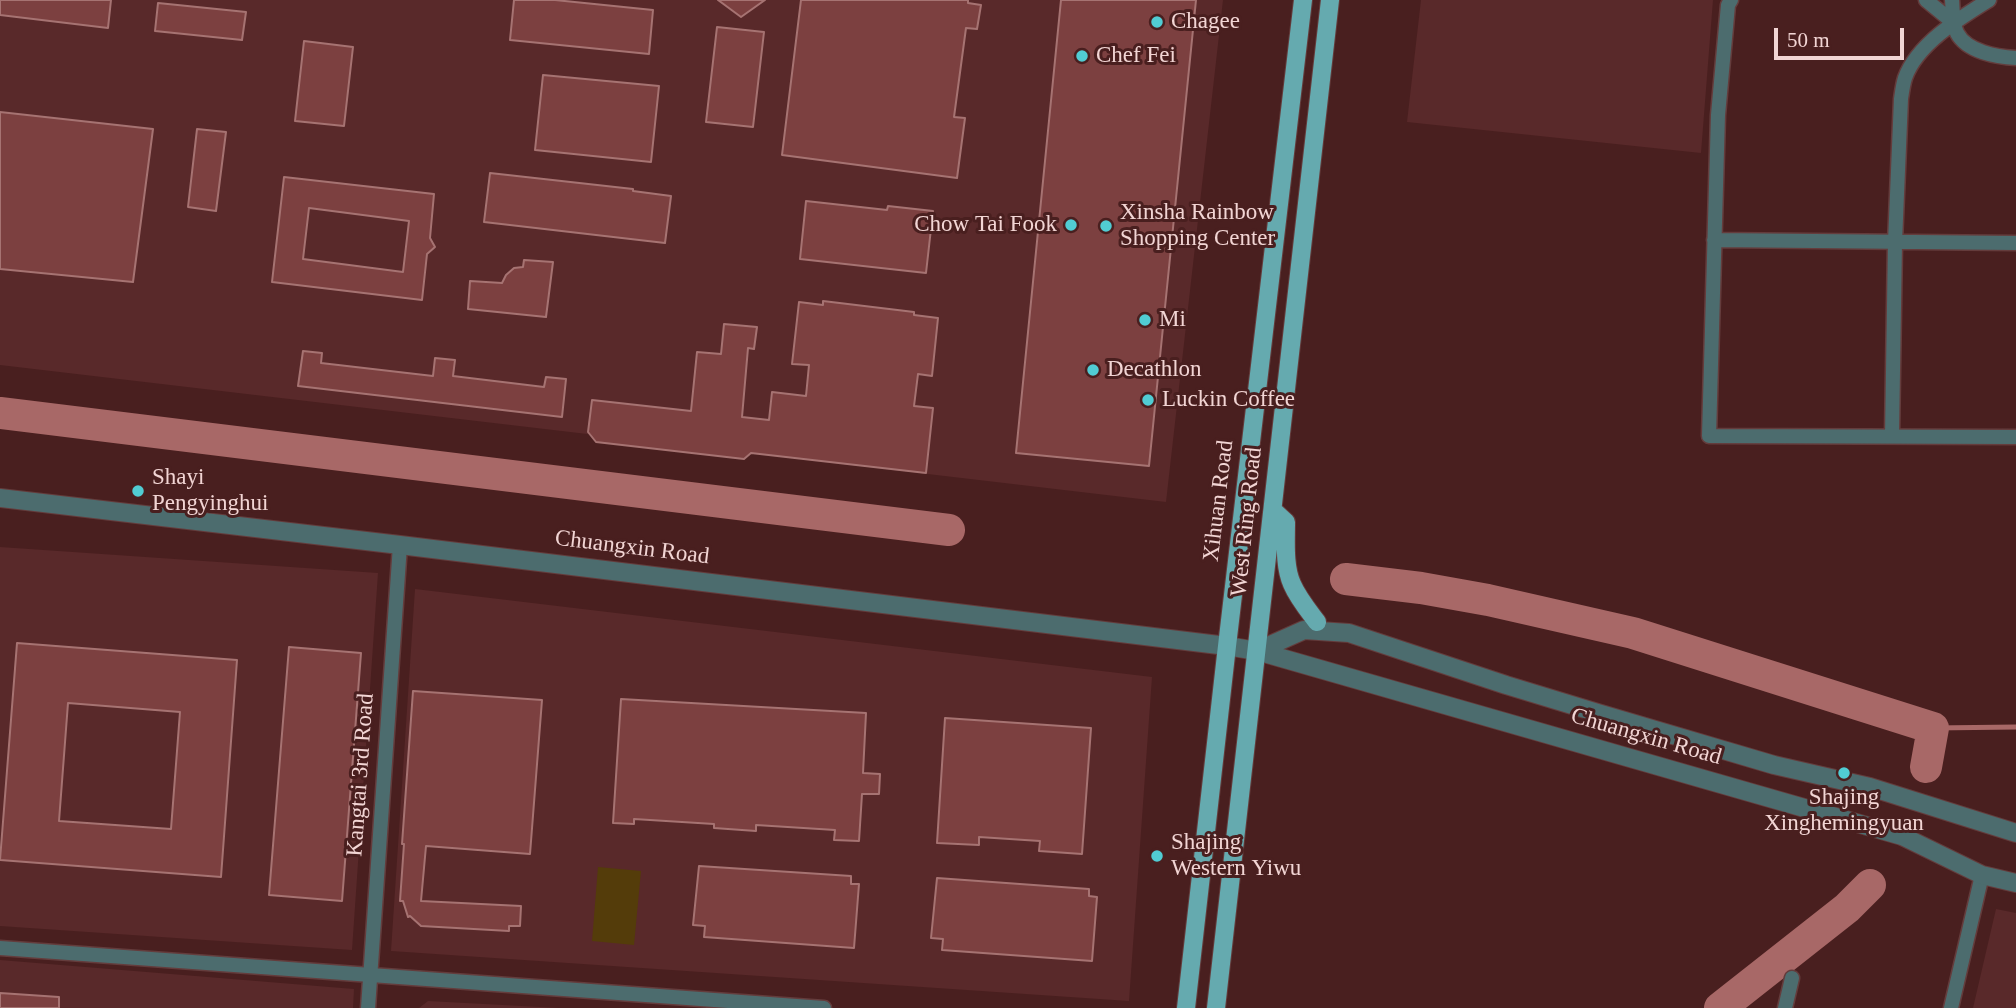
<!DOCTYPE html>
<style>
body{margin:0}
#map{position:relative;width:2016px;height:1008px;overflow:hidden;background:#491f1f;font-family:Georgia,serif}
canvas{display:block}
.scale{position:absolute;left:1774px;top:28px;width:130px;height:32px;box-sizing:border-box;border:4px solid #f2d5d4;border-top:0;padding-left:9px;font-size:21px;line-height:24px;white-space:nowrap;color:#f2d5d4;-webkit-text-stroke:5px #491f1f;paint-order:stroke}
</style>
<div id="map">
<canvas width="2016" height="1008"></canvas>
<div class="scale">50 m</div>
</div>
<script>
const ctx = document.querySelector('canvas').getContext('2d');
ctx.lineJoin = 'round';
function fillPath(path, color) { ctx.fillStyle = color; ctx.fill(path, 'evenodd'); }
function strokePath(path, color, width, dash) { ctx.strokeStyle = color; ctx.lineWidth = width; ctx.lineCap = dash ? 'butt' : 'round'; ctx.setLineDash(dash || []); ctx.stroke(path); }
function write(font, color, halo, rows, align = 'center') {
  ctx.font = font + ' Georgia,serif'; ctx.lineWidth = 6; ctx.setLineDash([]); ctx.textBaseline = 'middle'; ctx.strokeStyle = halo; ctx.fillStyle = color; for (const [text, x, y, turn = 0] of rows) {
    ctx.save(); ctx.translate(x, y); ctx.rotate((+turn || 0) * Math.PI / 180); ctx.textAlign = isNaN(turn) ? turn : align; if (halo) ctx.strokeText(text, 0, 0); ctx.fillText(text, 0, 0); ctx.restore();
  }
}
const built = new Path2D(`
 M0,0H1223L1166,502L0,365Z
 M1421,0H1713L1701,153L1407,122Z
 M0,547L378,573L352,950L0,926Z
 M415,589L1152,677L1129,1001L391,951Z
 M1996,909L2016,913V1008H1973Z
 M0,960L354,989L353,1008H0Z
 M428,1001L559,1008H419Z`);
const green = new Path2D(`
 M598,867L641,871L634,945L592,941Z`);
const stream = new Path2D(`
 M1933,728L2016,727`);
const river = new Path2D(`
 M0,413L949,530
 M1346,579L1421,588L1488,600L1633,633L1933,728L1926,767
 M1720,1008L1847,908L1870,885`);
const building = new Path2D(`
 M0,0H111L108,28L0,15Z
 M514,0H555L653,10L649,54L510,40Z
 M718,0H765L741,17Z
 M801,0H968V3L981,5L977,29L966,28L954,117L965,118L957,178L782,155Z
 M1061,0H1196L1149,466L1016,453Z
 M158,3L246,12L242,40L155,31Z
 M717,27L764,32L753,127L706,122Z
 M304,41L353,47L344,126L295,121Z
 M543,75L659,86L651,162L535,150Z
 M0,112L153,129L133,282L0,269Z
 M197,129L226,132L216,211L188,207Z
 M490,173L633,189V191L671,196L665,243L484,222Z
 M284,177L434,194L430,238L435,247L427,254L422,300L272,282ZM309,208L409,221L403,272L303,259Z
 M806,201L887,210L888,206L933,211L926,273L800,259Z
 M524,260L553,262L546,317L468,309L470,281L502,283L506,275L514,268L523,267Z
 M823,301L914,312V315L938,318L932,376L918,374L914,406L933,408L926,473L751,453L744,459L596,442L588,432L592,400L691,411L697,352L721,354L724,324L757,327L754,349L748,348L742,417L769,420L772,392L806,396L809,365L792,364L799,302L823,305Z
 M303,351L322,353L321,363L433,376L435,358L455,360L453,376L544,387L546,377L566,379L562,417L298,386Z
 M17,643L237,660L221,877L0,860ZM68,703L180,712L171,829L59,821Z
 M289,647L361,653L342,901L269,895Z
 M413,691L542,700L530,854L426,846L421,901L521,906L520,926H509V931L421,926L410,916L408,917L403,901H400L404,844H402Z
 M621,699L866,713L863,773L880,774L879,794H862L859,841L834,840L835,830L756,825V831L714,828V824L634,819V824L613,823Z
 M945,718L1091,728L1082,854L1039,851L1040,841L979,837V845L937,843Z
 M699,866L851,876V884H859L854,948L704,937L705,926L693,925Z
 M937,878L1089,889V896L1097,897L1092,961L942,950L943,939L931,938Z
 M0,993L59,997V1008H0Z`);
const minor = new Path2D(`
 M1731,0L1728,5L1718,115L1709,436L2016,437
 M1926,0L1954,23
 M1952,0C1953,10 1952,23 1957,33C1967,52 1997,57 2016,58
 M1714,240L2016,243
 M1892,436L1895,242L1901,99C1902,92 1903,84 1905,78C1917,44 1960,18 1989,0
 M0,948L824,1008
 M368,1008L400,545
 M1785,1008L1792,978
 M1951,1008L1982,875`);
const tertiary = new Path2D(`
 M0,498L400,545L1227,646L1257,651L1902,836L1982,875L2016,883
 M1257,651L1304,630L1349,633L1506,685L1598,713L1774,765L1870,787L2016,833`);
const primary = new Path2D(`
 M1273,510L1286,522C1286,542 1284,566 1292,584C1298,598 1308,610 1317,622
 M1186,1008L1227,646L1303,0
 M1216,1008L1330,0`);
const markers = [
 [1157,22,7,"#51ccd3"],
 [1082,56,7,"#51ccd3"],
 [1071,225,7,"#51ccd3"],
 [1106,226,7,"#51ccd3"],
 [1145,320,7,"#51ccd3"],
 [1093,370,7,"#51ccd3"],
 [1148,400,7,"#51ccd3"],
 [138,491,7,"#51ccd3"],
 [1844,773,7,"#51ccd3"],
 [1157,856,7,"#51ccd3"]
];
const poiNames = [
 ["Chagee",1171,22],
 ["Chef Fei",1096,56],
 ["Xinsha Rainbow",1120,213],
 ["Shopping Center",1120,239],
 ["Chow Tai Fook",1057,225,"right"],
 ["Mi",1159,320],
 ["Decathlon",1107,370],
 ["Luckin Coffee",1162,400],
 ["Shayi",152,478],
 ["Pengyinghui",152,504],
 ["Shajing",1844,798,"center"],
 ["Xinghemingyuan",1844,824,"center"],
 ["Shajing",1171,843],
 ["Western Yiwu",1171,869]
];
const streetNames = [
 ["Xihuan Road",1219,501,-83],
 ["West Ring Road",1247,522,-84],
 ["Chuangxin Road",632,548,7],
 ["Chuangxin Road",1646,737,16],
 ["Kangtai 3rd Road",361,775,-86]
];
fillPath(built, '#59292a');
fillPath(green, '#543c0a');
strokePath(stream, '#a86867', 5);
strokePath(river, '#a86867', 32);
fillPath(building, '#7c4040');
strokePath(building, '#a67372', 2);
strokePath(minor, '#643c3c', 17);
strokePath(tertiary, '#643c3c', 20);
strokePath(primary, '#643c3c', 20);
strokePath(minor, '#4c6c6e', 14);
strokePath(tertiary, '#4c6c6e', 18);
strokePath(primary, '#65aaaf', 18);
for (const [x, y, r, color] of markers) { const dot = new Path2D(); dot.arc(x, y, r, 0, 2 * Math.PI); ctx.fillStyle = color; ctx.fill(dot); strokePath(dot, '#491f1f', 2.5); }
write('23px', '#f2d5d4', '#491f1f', poiNames, 'left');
write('23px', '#f2d5d4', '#491f1f', streetNames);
</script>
